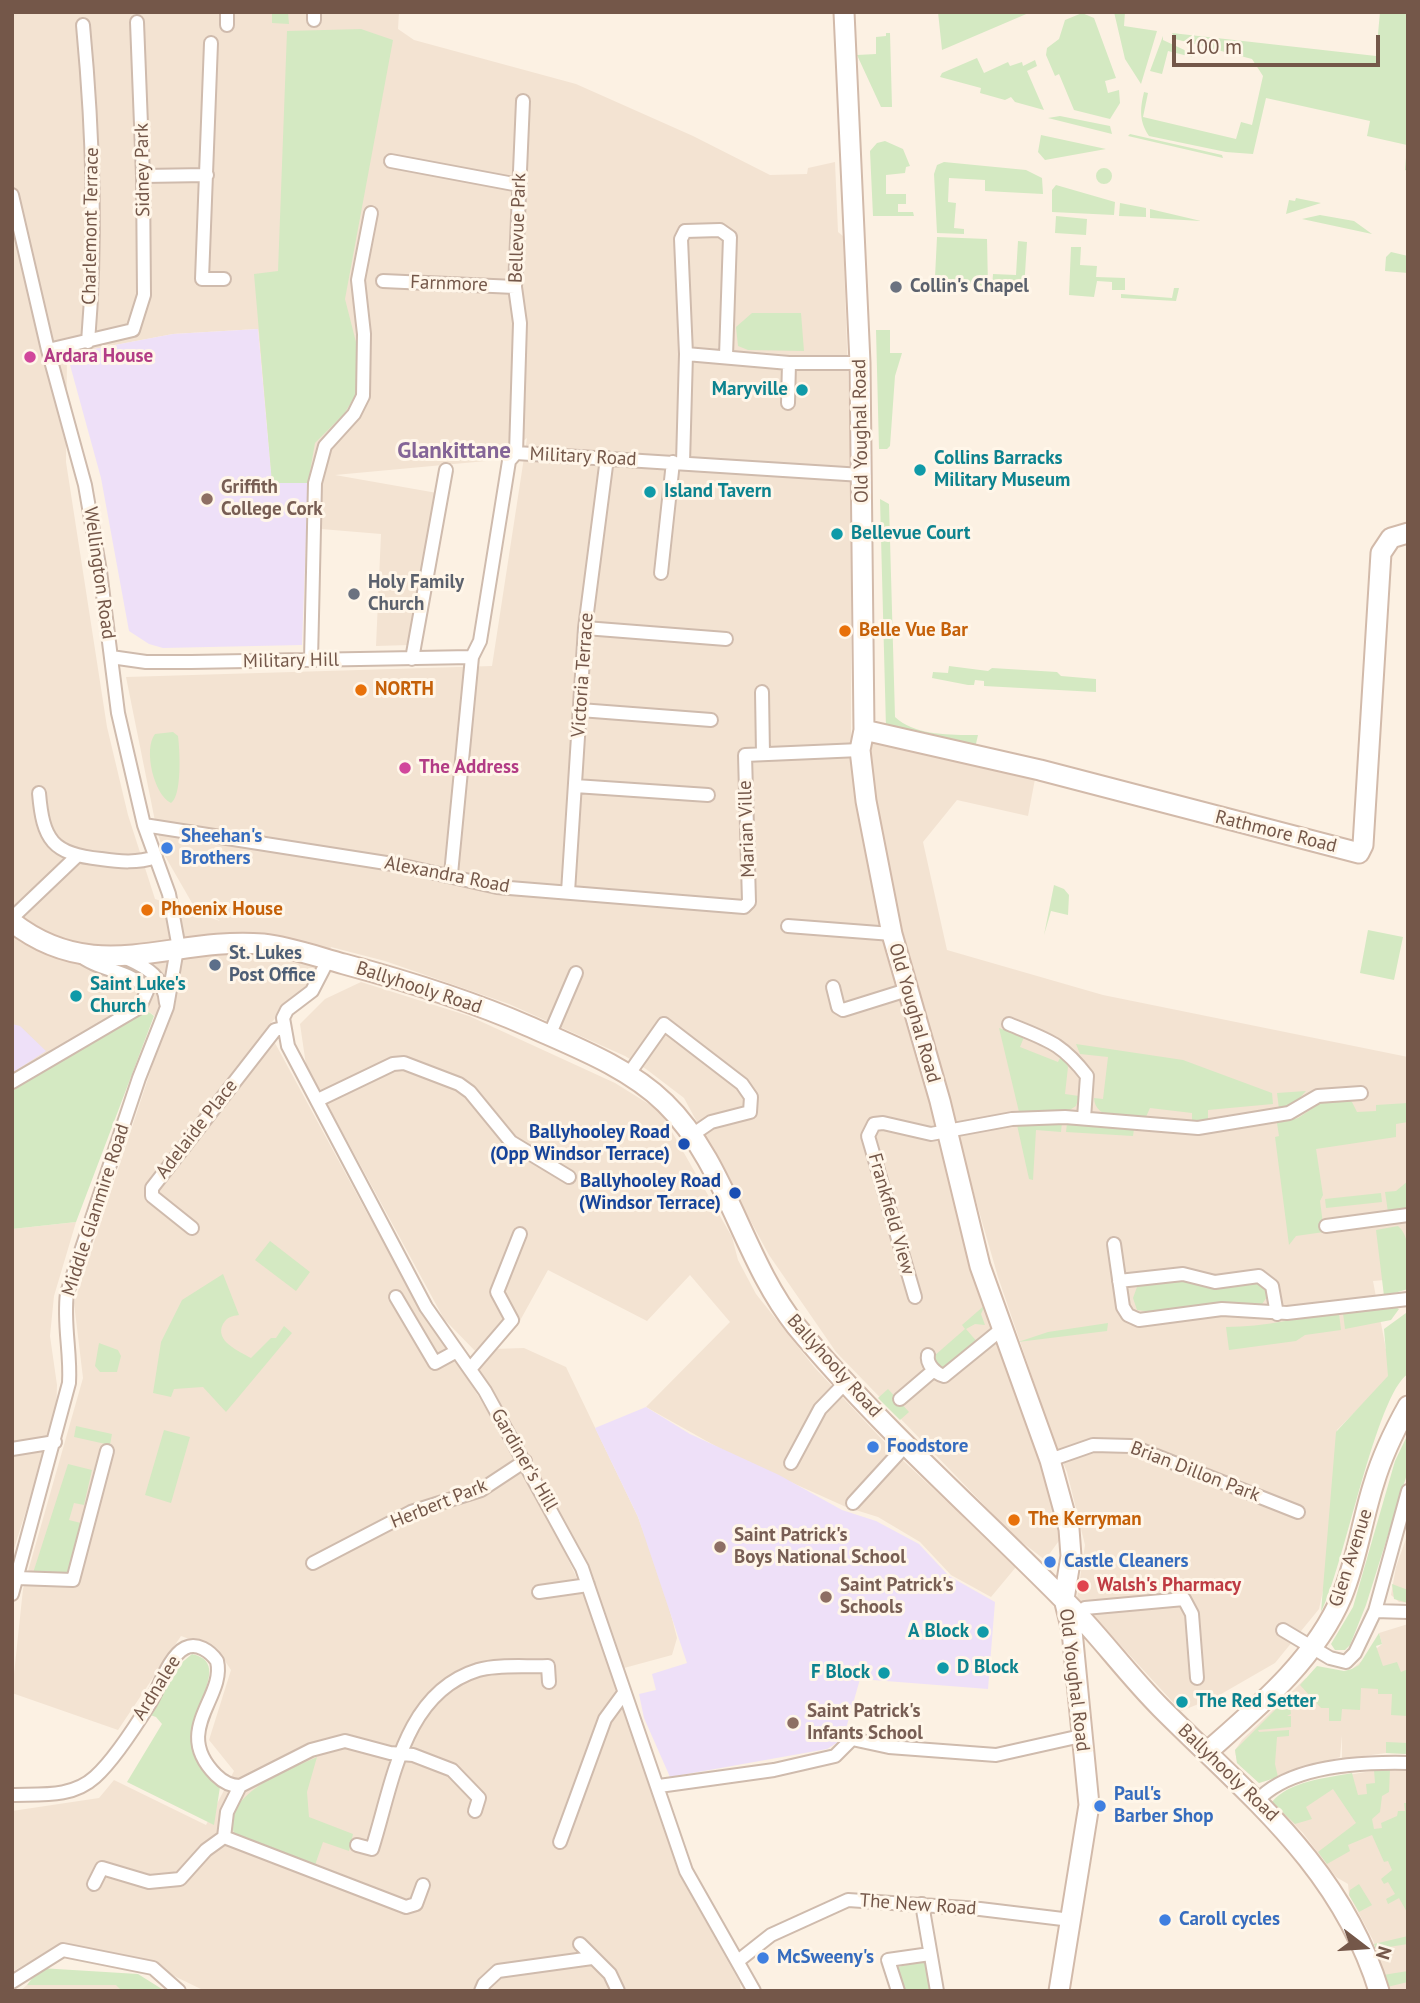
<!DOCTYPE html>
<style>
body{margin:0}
#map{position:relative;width:1420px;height:2003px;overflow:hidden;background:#fcf1e3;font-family:"PT Sans",sans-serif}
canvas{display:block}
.frame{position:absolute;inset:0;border:14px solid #745749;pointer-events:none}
.north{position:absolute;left:1329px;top:1912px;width:70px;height:70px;-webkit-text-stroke:5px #fff6e9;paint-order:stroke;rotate:107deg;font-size:19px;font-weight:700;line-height:28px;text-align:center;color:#745749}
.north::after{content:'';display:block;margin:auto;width:24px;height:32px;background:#745749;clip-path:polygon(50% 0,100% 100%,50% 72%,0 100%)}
.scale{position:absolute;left:1172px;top:35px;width:208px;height:32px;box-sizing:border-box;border:4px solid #745749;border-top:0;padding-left:9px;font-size:21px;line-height:24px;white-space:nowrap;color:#745749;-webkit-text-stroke:5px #fff6e9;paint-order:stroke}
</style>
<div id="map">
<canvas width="1420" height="2003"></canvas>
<div class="frame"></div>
<div class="north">N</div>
<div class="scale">100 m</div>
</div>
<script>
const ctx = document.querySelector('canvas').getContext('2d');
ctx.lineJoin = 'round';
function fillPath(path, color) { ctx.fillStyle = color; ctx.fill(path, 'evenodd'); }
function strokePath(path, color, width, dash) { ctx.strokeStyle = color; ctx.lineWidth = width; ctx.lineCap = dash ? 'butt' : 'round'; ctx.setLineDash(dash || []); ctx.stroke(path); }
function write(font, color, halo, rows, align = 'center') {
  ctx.font = font + ' "PT Sans",sans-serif'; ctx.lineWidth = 6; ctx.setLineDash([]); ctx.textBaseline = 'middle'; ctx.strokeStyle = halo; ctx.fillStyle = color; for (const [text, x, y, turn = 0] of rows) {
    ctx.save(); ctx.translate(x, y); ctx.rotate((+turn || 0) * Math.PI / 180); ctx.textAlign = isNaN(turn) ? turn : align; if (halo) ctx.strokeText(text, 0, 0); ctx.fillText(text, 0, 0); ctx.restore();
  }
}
const residential = new Path2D(`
 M12,12H399L398,29L414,40L576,84L693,136L770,175L807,174L808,168L835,162L838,232L843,236L851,460V734L857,794L1061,1538L1045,1560L1014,1536L836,1352L769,1255L684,1098L646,1069L625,1056L509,1004L385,961L331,947L321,970L271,1023L275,1043L368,1215L539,1496L580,1585L654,1789L679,1874L740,1983L741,1991H205L135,1957L58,1945L12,1972V1811L99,1798L114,1780L206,1825L234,1771L209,1740L231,1670L217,1649L181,1636L118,1730L12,1693L23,1589L83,1378L74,1303L166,1024L145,1009L12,1089ZM258,329L272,483H308L321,529L381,534L376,646L409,645L437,493L335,475L497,460L527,438L492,666L126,677L157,831L165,856L192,903L220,921L155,899L128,815L107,727L66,462L67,354L173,334Z
 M868,737L1035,779L1028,816L957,800L923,842L947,950L1103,995L1408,1057V1278L1373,1281L1391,1376L1337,1430L1332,1549L1319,1609L1275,1663L1216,1697L1181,1711L1077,1598L1085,1545L1067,1472L1053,1438L998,1277L898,931L872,807Z
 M361,982L469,1016L615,1083L660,1111L732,1237L738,1260L756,1294L815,1368L892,1450L1016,1567L991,1597L951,1575L920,1542L878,1517L846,1507L735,1457L646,1407L730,1322L690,1275L647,1321L548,1270L517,1326L477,1353L444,1319L306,1065L300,1024L325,999Z
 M76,1222L54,1296L50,1336L57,1385L56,1416L12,1555V1229Z
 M524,1348L566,1367L638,1517L664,1587L677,1638L672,1655L624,1668L583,1556L476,1369L493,1349Z
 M1408,1533V1603L1399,1602L1391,1595L1396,1567Z
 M1408,1624V1754L1386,1753L1342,1759V1735L1340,1757L1259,1783L1237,1763L1235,1750L1242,1740L1306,1678L1328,1689L1382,1644L1379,1633Z
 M1383,1769H1408V1991H1388L1373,1940L1349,1895L1348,1884L1336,1877L1303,1833L1272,1802L1287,1790L1319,1780Z
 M27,1985H117L122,1991H20Z`);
const education = new Path2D(`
 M258,329L272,482L308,483L302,645L163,648L149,644L129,631L101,478L67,354L173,334Z
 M12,1024L20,1026L46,1051L12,1073Z
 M646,1407L690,1434L779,1475L842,1510L876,1521L919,1544L949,1576L995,1602L988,1689L860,1679L843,1739L827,1749L670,1777L644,1718L639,1694L656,1690L652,1674L687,1663L638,1517L595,1428Z`);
const green = new Path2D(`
 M272,12H288L289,24L272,23Z
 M938,12H1031L942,50Z
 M1114,12H1125L1124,26L1157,31L1141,84L1125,59Z
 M1380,12H1408V171L1405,170L1407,145L1367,136L1370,121L1266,98L1253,154L1226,152L1149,136C1139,121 1140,109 1144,92L1148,93L1143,117L1236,139L1241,122L1252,125L1263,76L1252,59L1175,39L1172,33L1376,56Z
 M1082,13L1094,18L1116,78L1105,81L1108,93L1119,90L1120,103L1110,119L1074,110L1059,74L1055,76L1046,55L1047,48L1059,39L1065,20Z
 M361,29L393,40L345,299L358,350L357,393L344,414L315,443L308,483H272L254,274L278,271L287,31Z
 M886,33H890L892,107H881L857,55L876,54V37L886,36Z
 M1163,36V40L1193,54L1192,57L1168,51L1162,74L1150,71Z
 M977,58L984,73L1008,62L1010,66L1022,62L1023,66L1035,60L1037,66L1027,71L1044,110L1015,102L1011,97L1005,100L980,93L981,88L940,77L942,73Z
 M1060,116L1110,126L1112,134L1048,118Z
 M1130,134L1222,155L1223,158L1128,136Z
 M1041,135L1106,149L1045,160L1038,152Z
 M885,141L903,149L910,166L906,167L905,173L886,175V194H906V204H898V212H913L914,216H873L870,151L877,143Z
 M944,162L1026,170L1042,178L1043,194L985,191V180L949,178L948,202L956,203L954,228L964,229V234L937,233L934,174L937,165Z
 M1096 176a8 8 0 1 1 16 0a8 8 0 1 1-16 0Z
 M1056,185L1115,202L1114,215L1052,212V190Z
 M1296,198L1321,203L1286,214L1289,200L1295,201Z
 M1120,203L1146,208V217L1119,216Z
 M1150,209L1201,221L1150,218Z
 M1320,215L1354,221L1372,234L1302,219Z
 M1056,216L1087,219L1086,235L1055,233Z
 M937,237L987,239L988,287L935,277Z
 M1018,241L1027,242L1024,289L1020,291L992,288L993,274L1016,275Z
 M1071,247H1081L1080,265L1097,266L1096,277L1125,278V290H1112V282L1097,281L1094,297L1069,295Z
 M1391,252L1408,256V273L1385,271L1386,257Z
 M1174,288H1179L1176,301L1121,298V294L1172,298Z
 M752,313H801L804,351L748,350L738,346L736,327Z
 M876,330H890V353H902L895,376L890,446L887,449H879Z
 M880,499L889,504L895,717C915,736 952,735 978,735L975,748L886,728Z
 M949,666L988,671L992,668L1057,672L1061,676L1096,679V692L984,686V681L975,680L974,685H968L932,678L933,672L948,673Z
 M173,732L178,736C180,751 182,796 171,803C154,795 143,749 155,734Z
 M1054,885L1064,889L1069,895L1068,915L1051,911L1044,935Z
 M1368,930L1403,937L1394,980L1360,973Z
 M145,1009L154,1016L76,1222L12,1229V1089Z
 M999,1028L1024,1037L1020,1047L1058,1062L1060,1058L1065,1060L1068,1067L1065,1094L1079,1096L1076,1106L1068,1111L1019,1112Z
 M1076,1044L1183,1060L1272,1093L1273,1104L1208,1110V1122H1192V1113L1150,1108L1145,1119C1128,1117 1095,1121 1094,1098L1103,1099L1108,1057L1080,1054Z
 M1306,1091L1293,1105L1279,1109L1277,1093Z
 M1346,1100L1352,1102L1357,1112L1376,1111V1105L1408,1103V1122L1396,1124V1137L1316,1149L1323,1195L1320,1201L1324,1232L1296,1236L1289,1245L1275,1137L1279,1136L1277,1123L1298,1118L1322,1102Z
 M1062,1122L1061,1132L1036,1130L1033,1180L1029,1179L1017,1125Z
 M1067,1123L1134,1129L1133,1136L1066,1132Z
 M1408,1181V1209L1388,1212L1385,1192L1396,1191Z
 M1381,1193L1382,1202L1326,1208L1325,1199Z
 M1398,1226C1413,1238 1408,1271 1408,1289L1384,1296L1376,1230Z
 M270,1241L310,1272L296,1291L255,1260Z
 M223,1274L239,1315C232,1316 227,1317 223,1324C214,1341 239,1351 251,1358L271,1338H276L284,1326L292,1333L226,1412L203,1387L174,1389L171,1397L153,1393L161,1342L182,1300Z
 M1183,1278L1211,1287L1253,1282L1264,1287L1267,1297L1260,1307L1229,1303L1161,1313L1137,1310L1133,1298L1137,1287Z
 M985,1305L981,1314L985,1325L975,1324L966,1329L979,1344L944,1372L933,1360L934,1356L965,1329L962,1325Z
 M1391,1305L1399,1309L1391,1320L1345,1329L1343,1313Z
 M1339,1313L1341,1330L1305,1335L1296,1341L1229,1350L1226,1327C1265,1327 1300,1317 1339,1313Z
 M1406,1313L1408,1374C1376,1394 1344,1567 1321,1612L1336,1432L1388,1376L1384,1329Z
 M1108,1323L1107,1331L1018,1342L1048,1332Z
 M99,1343L118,1350L121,1356L117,1372H100L95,1366Z
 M888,1389L909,1412L900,1420L878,1398Z
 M76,1426L112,1434L110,1445L74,1437Z
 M164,1430L190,1437L171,1503L145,1495Z
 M1408,1434V1471L1366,1605L1350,1645L1345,1650H1335L1331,1644L1353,1607L1395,1461Z
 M68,1464L92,1470L84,1505L74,1503L69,1520L81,1523L66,1577L33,1573Z
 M1392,1584L1408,1590V1603L1394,1599Z
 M1379,1633L1382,1644L1376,1646L1383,1666L1397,1662L1401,1672L1408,1669V1716L1391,1715L1392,1694H1378V1689L1361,1688L1360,1710L1342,1709L1341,1721H1329V1708H1321L1300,1685L1317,1666L1344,1671L1352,1669L1359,1665Z
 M192,1654C246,1666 150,1737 220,1787L214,1825L127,1782L162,1724L156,1717L150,1715L179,1665Z
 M1289,1696L1291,1714L1287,1716H1291V1727L1258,1730L1259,1732L1289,1730V1736L1277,1737L1275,1764L1278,1777L1259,1783L1237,1763L1235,1750Z
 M1386,1742L1408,1743V1754L1386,1753Z
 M317,1757L307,1792L309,1817L353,1834L349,1851L323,1842L314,1868L235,1835C218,1795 290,1769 317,1757Z
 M1390,1769L1389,1792L1382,1796L1380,1812L1372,1819L1374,1829L1382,1828L1381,1823L1397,1816L1398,1811H1405L1404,1803H1408V1914L1399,1898L1388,1904L1386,1899L1395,1894L1388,1882L1384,1884L1381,1879L1392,1870L1388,1861L1384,1862L1372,1835L1348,1845L1350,1851L1327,1864L1318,1852L1356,1823L1333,1789L1306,1807L1312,1819L1295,1824L1272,1802C1289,1781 1327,1778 1352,1773L1358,1795L1367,1794L1366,1784L1375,1783L1374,1770Z
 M1359,1884L1372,1905L1359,1912L1349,1895L1350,1890Z
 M1408,1936V1944L1376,1949L1374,1944Z
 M927,1960L933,1991H905L898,1967Z
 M40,1968L138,1974L165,1991H122L116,1985H27Z
 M1408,1971V1982L1387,1987L1383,1975Z`);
const street = new Path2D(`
 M314,20V12
 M83,25C93,131 97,236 88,342
 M227,25V12
 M211,43L202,279H224
 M391,161L519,185
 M143,176L207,175
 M12,195L48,350L85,485L100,571L118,713L144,825L169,894L178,943L167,1007L139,1078L67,1293C63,1324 71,1352 69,1383L12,1594
 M383,281L515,287
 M48,350L133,330L144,295L143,176L137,22
 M686,354L789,363H860
 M788,403L789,363
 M516,453L520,323L515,287L523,101
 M683,463L686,354L681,239L685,231L720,230L730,237L726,356
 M661,573L673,462
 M585,628L726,639
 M111,657L146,662H191L472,657
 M472,657L480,641L509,461L516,453L862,475
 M412,659L446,470
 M311,660L315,483L325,446L354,414L363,396L364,334L358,280L371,213
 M762,692L763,754
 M580,710L711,720
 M575,786L708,795
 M39,793C43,840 52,854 101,859C121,862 137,863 156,857
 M144,825L399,865L497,887L744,907L749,902L745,755L860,750
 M451,874L472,657
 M568,892L585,628L607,458
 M12,918L77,856
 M788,926L892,934
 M126,958C148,968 164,977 166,1003
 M328,960L312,991L287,1010L283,1018L288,1046L426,1307L485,1391L582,1568L686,1871L754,1991
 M833,987L838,1007L843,1010L907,990
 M1009,1024C1047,1040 1061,1042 1087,1076L1084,1118
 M549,1036L576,973
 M628,1075L664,1024L742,1084L751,1097L750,1112L711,1122L692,1135
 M12,1082L140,1007L147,991C134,970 99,972 78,954
 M318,1100L393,1064L404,1063L459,1084L470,1092L511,1142L569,1177
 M1326,1226L1408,1215
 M192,1228L152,1196V1188L275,1030L283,1028
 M1114,1244L1123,1307L1128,1315L1139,1320L1222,1309L1287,1313L1408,1299
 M1119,1281L1183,1274L1215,1282L1259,1276L1272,1286L1277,1314
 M396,1297L435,1363L457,1351
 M915,1297L868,1136L874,1124L883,1123L931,1134L1012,1119L1065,1117L1198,1128L1289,1113L1318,1096L1361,1093
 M928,1355C926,1364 936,1374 944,1376L1003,1328
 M470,1369L512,1320L497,1292L520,1234
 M900,1399L934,1370
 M12,1449L55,1442
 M1050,1460L1093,1445L1131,1446L1298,1512
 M791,1463L820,1409L846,1382
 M853,1503L906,1445
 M313,1563L411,1512L481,1490L525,1461
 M17,1578L73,1580L107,1451
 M539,1592L588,1585
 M1375,1611L1408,1491
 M1077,1615L1085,1608L1184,1599L1192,1614L1197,1678
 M1283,1630L1330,1658L1346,1662L1355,1653L1375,1611L1408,1612
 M659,1786L774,1770L835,1756L852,1739L889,1747L996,1755L1081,1736
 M12,1795C41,1794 72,1798 95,1777C114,1760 137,1724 150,1703C159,1688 169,1656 185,1648C197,1642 210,1651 217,1661C226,1698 171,1730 216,1775C223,1782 230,1786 240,1786L311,1750L345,1741L390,1753L413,1755L452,1770L479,1798L475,1811
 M1257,1801C1290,1765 1362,1762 1408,1763
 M224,1837L406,1907L416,1904L423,1885
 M560,1842L605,1719L624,1693
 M357,1845L372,1849C393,1783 403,1693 478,1670C498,1664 527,1667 548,1666L549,1682
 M94,1884L102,1868L149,1882L180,1879L206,1850L224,1837L227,1812L240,1786
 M922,1904L937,1991
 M580,1944L610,1974L618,1991
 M738,1961L771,1935L848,1900L980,1909L1071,1920
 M12,1982L63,1950L153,1968L179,1991
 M481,1991L484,1984L498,1971L592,1958
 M898,1991L888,1960L930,1954`);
const secondary = new Path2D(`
 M844,12L860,363L864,730L860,750L866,801L892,934L940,1101L980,1266L1050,1460L1069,1529L1071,1556L1064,1599L1072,1631L1089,1805L1059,1991
 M864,730L1040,770L1359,853L1363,845L1381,553L1391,538L1408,533
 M12,922C96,988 172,936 263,944C290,947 318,957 344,964C407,981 469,1000 528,1026C575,1047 628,1067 665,1103C726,1162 743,1260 796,1326C877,1424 973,1508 1062,1598C1097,1632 1126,1673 1161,1708C1249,1796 1341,1867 1379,1991
 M1207,1752C1258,1707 1315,1660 1342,1596C1357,1560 1362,1520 1374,1483C1382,1456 1394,1431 1408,1406`);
const markers = [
 [896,287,7,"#6b7280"],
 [30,357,7,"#d1479c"],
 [802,390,7,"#0f9aa8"],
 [920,470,7,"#0f9aa8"],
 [650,492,7,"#0f9aa8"],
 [207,499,7,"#8d6e63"],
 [837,534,7,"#0f9aa8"],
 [354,594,7,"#6b7280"],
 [845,631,7,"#e8710a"],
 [361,690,7,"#e8710a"],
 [405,768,7,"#d1479c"],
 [167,848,7,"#3f7fe0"],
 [147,910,7,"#e8710a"],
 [215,965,7,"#5c6f8a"],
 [76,996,7,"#0f9aa8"],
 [684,1144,7,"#1a4fb4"],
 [735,1193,7,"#1a4fb4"],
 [873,1447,7,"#3f7fe0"],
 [1014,1520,7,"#e8710a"],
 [720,1547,7,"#8d6e63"],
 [1050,1562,7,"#3f7fe0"],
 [1083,1586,7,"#e0444e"],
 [826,1597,7,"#8d6e63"],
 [983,1632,7,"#0f9aa8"],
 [943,1668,7,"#0f9aa8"],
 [884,1673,7,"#0f9aa8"],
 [1182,1702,7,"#0f9aa8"],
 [793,1723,7,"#8d6e63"],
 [1100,1806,7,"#3f7fe0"],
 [1165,1920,7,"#3f7fe0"],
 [763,1958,7,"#3f7fe0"]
];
const streetNames = [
 ["Sidney Park",143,170,-91],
 ["Charlemont Terrace",91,226,-89],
 ["Bellevue Park",518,228,-88],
 ["Farnmore",449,284,2],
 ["Old Youghal Road",861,431,-91],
 ["Military Road",583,457,3],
 ["Wellington Road",99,573,82],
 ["Military Hill",291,661,-1],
 ["Victoria Terrace",583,675,-86],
 ["Marian Ville",747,829,-92],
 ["Rathmore Road",1276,832,14],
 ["Alexandra Road",447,875,11],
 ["Ballyhooly Road",419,988,18],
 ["Old Youghal Road",914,1013,74],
 ["Adelaide Place",197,1129,-52],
 ["Middle Glanmire Road",96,1210,-72],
 ["Frankfield View",891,1214,74],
 ["Ballyhooly Road",834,1366,48],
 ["Gardiner's Hill",524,1460,60],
 ["Brian Dillon Park",1195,1472,21],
 ["Herbert Park",439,1504,-22],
 ["Glen Avenue",1351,1558,-72],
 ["Old Youghal Road",1074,1680,83],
 ["Ardnalee",157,1688,-58],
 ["Ballyhooly Road",1228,1773,44],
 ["The New Road",918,1905,4]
];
const worshipNames = [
 ["Collin's Chapel",910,287],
 ["Holy Family",368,583],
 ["Church",368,605]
];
const hotelNames = [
 ["Ardara House",44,357],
 ["The Address",419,768]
];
const cultureNames = [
 ["Maryville",788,390,"right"],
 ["Collins Barracks",934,459],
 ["Military Museum",934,481],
 ["Island Tavern",664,492],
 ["Bellevue Court",851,534],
 ["Saint Luke's",90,985],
 ["Church",90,1007],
 ["A Block",969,1632,"right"],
 ["D Block",957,1668],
 ["F Block",870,1673,"right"],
 ["The Red Setter",1196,1702]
];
const educationNames = [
 ["Griffith",221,488],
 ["College Cork",221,510],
 ["Saint Patrick's",734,1536],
 ["Boys National School",734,1558],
 ["Saint Patrick's",840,1586],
 ["Schools",840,1608],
 ["Saint Patrick's",807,1712],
 ["Infants School",807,1734]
];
const foodNames = [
 ["Belle Vue Bar",859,631],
 ["NORTH",375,690],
 ["Phoenix House",161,910],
 ["The Kerryman",1028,1520]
];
const shopNames = [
 ["Sheehan's",181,837],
 ["Brothers",181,859],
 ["Foodstore",887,1447],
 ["Castle Cleaners",1064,1562],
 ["Paul's",1114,1795],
 ["Barber Shop",1114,1817],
 ["Caroll cycles",1179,1920],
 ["McSweeny's",777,1958]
];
const serviceNames = [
 ["St. Lukes",229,954],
 ["Post Office",229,976]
];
const transitNames = [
 ["Ballyhooley Road",670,1133],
 ["(Opp Windsor Terrace)",670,1155],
 ["Ballyhooley Road",721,1182],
 ["(Windsor Terrace)",721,1204]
];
const healthNames = [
 ["Walsh's Pharmacy",1097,1586]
];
const quarterNames = [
 ["Glankittane",454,451]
];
fillPath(residential, '#f3e3d2');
fillPath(education, '#eee0f8');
fillPath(green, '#d4e9c2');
strokePath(street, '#cfbbad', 16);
strokePath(secondary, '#d2baaa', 23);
strokePath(street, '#fff', 12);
strokePath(secondary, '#fff', 19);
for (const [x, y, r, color] of markers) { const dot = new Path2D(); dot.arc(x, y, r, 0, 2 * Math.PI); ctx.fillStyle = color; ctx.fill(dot); strokePath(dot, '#fff6e9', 2.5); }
write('19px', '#745749', '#fff6e9', streetNames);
write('bold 19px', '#5b616d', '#fff6e9', worshipNames, 'left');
write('bold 19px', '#b23c85', '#fff6e9', hotelNames, 'left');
write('bold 19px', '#0d838f', '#fff6e9', cultureNames, 'left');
write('bold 19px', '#785e54', '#fff6e9', educationNames, 'left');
write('bold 19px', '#c56008', '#fff6e9', foodNames, 'left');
write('bold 19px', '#366cbe', '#fff6e9', shopNames, 'left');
write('bold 19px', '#4e5e75', '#fff6e9', serviceNames, 'left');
write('bold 19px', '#164399', '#fff6e9', transitNames, 'right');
write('bold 19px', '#be3a42', '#fff6e9', healthNames, 'left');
write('bold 23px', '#846597', '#fff6e9', quarterNames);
</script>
